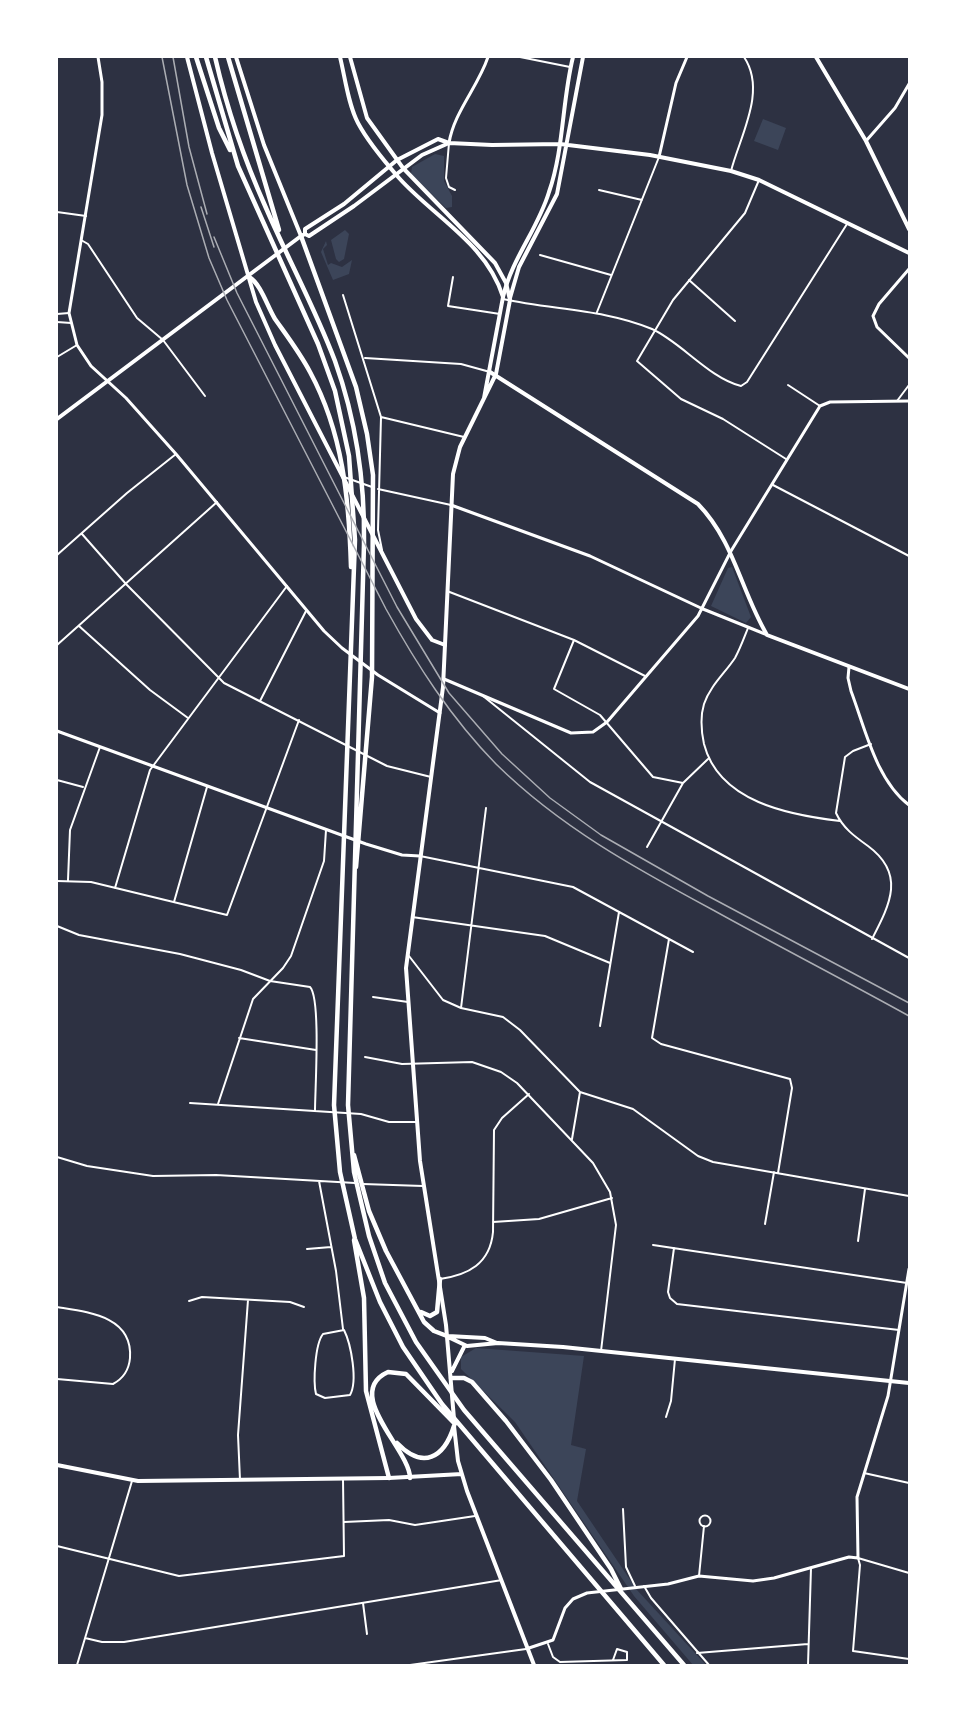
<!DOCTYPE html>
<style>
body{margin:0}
#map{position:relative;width:966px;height:1722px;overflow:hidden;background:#2d3142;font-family:"Exo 2",sans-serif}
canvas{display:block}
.frame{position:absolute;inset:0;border:58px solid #fff;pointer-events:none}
</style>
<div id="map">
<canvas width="966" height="1722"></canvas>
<div class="frame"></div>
</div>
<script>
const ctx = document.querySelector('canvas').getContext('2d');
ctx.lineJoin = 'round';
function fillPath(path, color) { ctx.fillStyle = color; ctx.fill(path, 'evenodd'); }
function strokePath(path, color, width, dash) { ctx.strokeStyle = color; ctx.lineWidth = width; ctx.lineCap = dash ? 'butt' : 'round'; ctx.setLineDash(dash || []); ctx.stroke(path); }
const green = new Path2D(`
 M763,119L786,128L778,150L754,141Z
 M435,154L444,156V181L452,196V207L446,208L411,174L412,167Z
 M345,230L349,234L344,259L339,262L336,259L331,240Z
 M326,241L327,245L323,249L328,265L331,263L342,267L352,260L349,274L333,280L321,252Z
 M732,567L751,617L746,623L711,606L728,568Z
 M476,1348L584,1356L571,1445L586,1449L577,1501L637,1590L706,1665H693L634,1596L515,1422L461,1369V1357Z`);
const minor = new Path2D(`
 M520,57L570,67
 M449,143L446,178L449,187L455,190
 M731,171C740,136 767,91 744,57
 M759,180L745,213L673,300L637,361L681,399L723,419L786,459
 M599,190L642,200
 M57,212L86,216
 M81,240L88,244L137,318L163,340L205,396
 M540,255L611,275
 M453,277L448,306L500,314
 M689,280L735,321
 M343,295L381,417L378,530L382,550
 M503,299C553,310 604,309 652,329C681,342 709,378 741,386L747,382L847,224
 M597,312L659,157
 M57,314L69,313
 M57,322L71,323
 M57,357L77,345
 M365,358L461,364L490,372
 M788,385L820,406
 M897,401L909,385
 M381,417L464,437
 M344,477L372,487
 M773,485L909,556
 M378,489L451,505
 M82,534L126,584L224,683L387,766L431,777
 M57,555L127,493L176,454
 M447,591L574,640L645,676
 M79,626L150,690L188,718
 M748,628C744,638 740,649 735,658C725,673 710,686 704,704C700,717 701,730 704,744C719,802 789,815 840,821
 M574,640L554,689L600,715L653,777L683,783
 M57,645L217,502
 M483,696L590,782L909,958
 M260,701L306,611
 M871,744L853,751L845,757L836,813C843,828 854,836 868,846C906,874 890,904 872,939
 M57,780L83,787
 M647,847L683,783L708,759
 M420,856L573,887L693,952
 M68,880L70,830L100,747
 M57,881L91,882L227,915L299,720
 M115,888L150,770L287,586
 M174,902L207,787
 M412,917L545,936L610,963
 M57,926L79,935L180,954L241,970L270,981L310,987C321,998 315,1090 315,1111
 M669,939L652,1038L661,1044L790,1079L792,1088L778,1173
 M409,956L443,1000L461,1008L503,1017L520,1030L580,1092L633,1109L698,1156L713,1162L909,1196
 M373,997L408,1002
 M461,1008L486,808
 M600,1026L619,912
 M239,1038L316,1050
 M365,1057L402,1064L472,1062L501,1072L517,1083L593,1163L610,1192L616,1225L601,1351
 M190,1103L361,1114L389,1122H417
 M218,1104L253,999L283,968L291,956L324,861L326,830
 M572,1139L580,1092
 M57,1157L87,1166L153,1176L216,1175L355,1183
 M319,1181L336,1271L343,1329
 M363,1184L423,1186
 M493,1222L539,1219L612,1198
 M765,1224L774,1172
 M858,1241L865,1189
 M653,1245L907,1283
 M674,1248L668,1292L670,1298L677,1304L899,1330
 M307,1249L331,1247
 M440,1279C468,1275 490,1264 493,1232L494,1130L502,1118L529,1094
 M189,1301L202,1297L290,1302L304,1307
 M57,1307C88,1312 133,1316 130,1358C129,1370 124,1378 113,1384L57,1379
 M344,1330C351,1344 358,1381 350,1395L325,1398L316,1394C313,1382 315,1344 323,1334Z
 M666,1417L671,1401L675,1359
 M864,1473L909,1483
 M240,1480L238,1435L248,1300
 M623,1509L626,1567L635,1586
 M699.5 1521a5.5 5.5 0 1 1 11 0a5.5 5.5 0 1 1-11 0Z
 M344,1522L389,1520L415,1525L475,1516
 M57,1546L179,1576L344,1556L343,1479
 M909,1573L858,1558L860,1565L853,1651L909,1659
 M699,1576L704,1526
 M644,1586L651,1598L709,1665
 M363,1603L367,1634
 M85,1638L102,1642H124L502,1580
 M548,1644L553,1657L560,1662L627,1660V1652L617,1649L613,1660
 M697,1653L808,1644
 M77,1665L132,1481
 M410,1665L526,1649
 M808,1665L811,1568`);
const tertiary = new Path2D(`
 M98,57L102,82V115L69,313L77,345L91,366L126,398L176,454L324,631L342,648L378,675L440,713
 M866,141L895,108L909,84
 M449,143C454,112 478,87 488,57
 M659,157L676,83L687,57
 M909,269L879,304L873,316L877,327L909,358
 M451,505L590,556L703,609L765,634
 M849,667L848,678L851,691C865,728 876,780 909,805
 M444,679L571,733L593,732L607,722L698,616L731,551L820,406L830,402L909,401
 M57,731L366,844L402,855L420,856
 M529,1648L553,1640L565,1608L573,1599L587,1593L668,1584L699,1576L753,1581L774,1578L849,1557L858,1558L857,1497L888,1396L909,1269`);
const secondary = new Path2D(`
 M187,57L212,153L256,302L275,345L416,619L432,640L445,645
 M236,57L264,145L301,236
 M816,57L866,141L909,229
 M305,234V229L344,204L397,160L438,139L449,143L492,145L560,144L650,155L731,171L759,180L909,253
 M503,297C512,258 538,229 549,192C564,149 562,101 573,57
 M510,298L519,267L557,194L583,57
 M490,372L698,504C734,541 741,591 767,635L909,689
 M57,419L301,236L305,234L309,236L354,206L422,155L449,143
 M57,1465L138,1481L389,1478`);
const primary = new Path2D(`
 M340,57C345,77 348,104 358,123C368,142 385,162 399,178C434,217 487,244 503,297L484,398
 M350,57L367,118L403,168L495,263L506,283L510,300L496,374L460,447L453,474L443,687L406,968L420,1161L446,1325L454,1419
 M448,1336L485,1338L497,1343
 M448,1337L467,1346L498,1343L563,1347L909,1383
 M452,1371L465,1345
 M454,1426L458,1461L467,1491L534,1665
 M389,1478L462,1474`);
const motorway = new Path2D(`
 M196,57L219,128L230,150
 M206,57L238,166L318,344L335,391L349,456L355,540L334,1105L340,1172L355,1239L380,1302L403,1347L442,1404L664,1665
 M215,57C227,109 244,159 266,208C288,259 315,308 335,361C356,420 365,481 364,544L348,1105L354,1172L369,1236L385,1283L416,1342L464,1410L684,1665
 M228,57L279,230
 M301,236L356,387L367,434L373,475L372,677L356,867
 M249,277C261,284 267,306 275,319C287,336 300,353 310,372C343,433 349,499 351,567
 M354,1155L369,1211L386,1251L424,1322L434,1331L447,1336
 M354,1240L364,1298L366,1391L389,1478
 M421,1312L430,1316L437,1312L440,1279
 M451,1378H464L472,1382L506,1421L551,1480L611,1569L621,1589
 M397,1443C423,1470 444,1458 454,1426
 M410,1478C410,1450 342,1393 388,1372L406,1374L455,1424`);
const rail = new Path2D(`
 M162,57L187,185L209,258L227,300L386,609C417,665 451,718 496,764C560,827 635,868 713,910C778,946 844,980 909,1016
 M173,57L189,147L207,214
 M201,207L214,247
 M214,237L237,293L397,607L449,693L502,754L550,798L601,835L708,896L909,1003`);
fillPath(green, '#3c4559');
strokePath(minor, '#fff', 2);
strokePath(tertiary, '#fff', 3);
strokePath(secondary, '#fff', 4);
strokePath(primary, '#fff', 4);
strokePath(motorway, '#fff', 4.5);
strokePath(rail, '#abadb3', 1.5);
</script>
